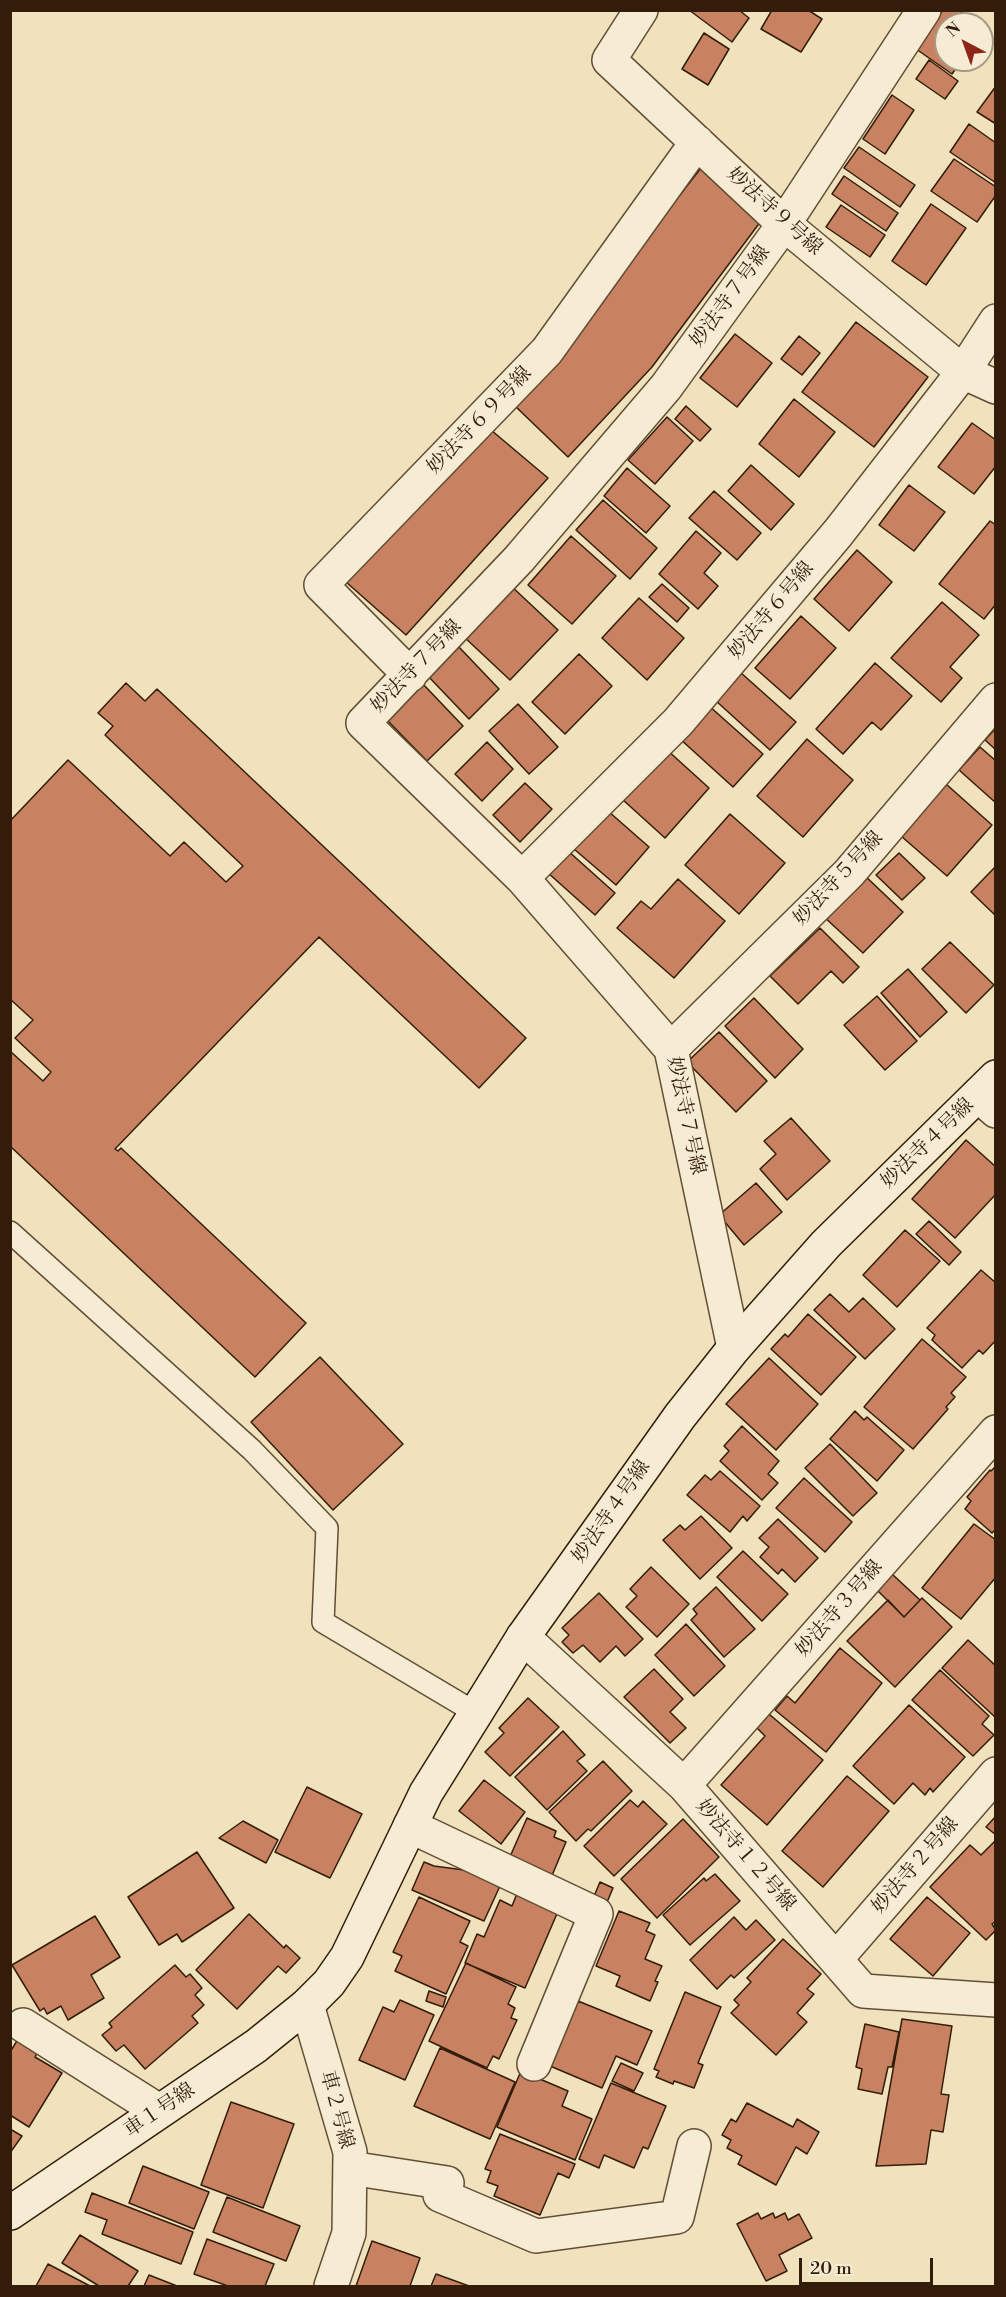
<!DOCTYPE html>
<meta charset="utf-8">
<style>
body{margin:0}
#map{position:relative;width:1006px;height:2297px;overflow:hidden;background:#f0e2bc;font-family:"Libre Bodoni",serif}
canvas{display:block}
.frame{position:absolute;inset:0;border:12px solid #331d0a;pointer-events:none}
.north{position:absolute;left:934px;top:12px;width:60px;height:60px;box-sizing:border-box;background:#f5ecd3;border:2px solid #a79983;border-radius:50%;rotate:319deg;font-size:16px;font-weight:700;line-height:24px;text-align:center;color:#331d0a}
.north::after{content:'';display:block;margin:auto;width:21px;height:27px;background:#8f2418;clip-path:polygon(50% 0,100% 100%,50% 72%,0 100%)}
.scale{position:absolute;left:799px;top:2258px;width:134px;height:27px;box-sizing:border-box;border:3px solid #331d0a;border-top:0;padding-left:8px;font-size:18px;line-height:21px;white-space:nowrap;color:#331d0a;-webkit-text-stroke:4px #f5ecd3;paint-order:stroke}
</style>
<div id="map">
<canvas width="1006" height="2297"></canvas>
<div class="frame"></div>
<div class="north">N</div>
<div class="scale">20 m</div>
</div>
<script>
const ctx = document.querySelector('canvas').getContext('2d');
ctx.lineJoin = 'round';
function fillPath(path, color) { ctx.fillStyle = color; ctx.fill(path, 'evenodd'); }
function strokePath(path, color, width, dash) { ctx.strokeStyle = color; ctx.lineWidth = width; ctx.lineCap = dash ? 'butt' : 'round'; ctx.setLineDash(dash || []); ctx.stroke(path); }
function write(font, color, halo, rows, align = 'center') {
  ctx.font = font + ' "Libre Bodoni","Noto Serif JP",serif'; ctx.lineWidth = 5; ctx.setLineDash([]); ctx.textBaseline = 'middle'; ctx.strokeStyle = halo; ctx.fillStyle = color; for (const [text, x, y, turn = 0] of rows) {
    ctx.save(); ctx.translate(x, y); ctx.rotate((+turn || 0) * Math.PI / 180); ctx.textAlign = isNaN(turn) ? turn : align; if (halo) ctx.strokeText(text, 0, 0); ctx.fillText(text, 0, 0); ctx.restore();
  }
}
const building = new Path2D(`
 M689,10H739L749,18L732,42Z
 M772,10H808L822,19L801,52L761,29Z
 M943,10H958L977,24H946V60H962L952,74L916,49Z
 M704,33L729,49L708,85L682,69Z
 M929,60L958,81L945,99L916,79Z
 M996,86V124L977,112Z
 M892,95L914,110L885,154L863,139Z
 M969,124L996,143V183L950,152Z
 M859,147L915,185L900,207L844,168Z
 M954,159L996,187V195L977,222L931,191Z
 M701,168L761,221L652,367L568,457L515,406Z
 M844,176L898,213L886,231L832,194Z
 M931,204L966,228L926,285L892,261Z
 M841,205L885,235L870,257L826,227Z
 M856,322L928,377L874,447L802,392Z
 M735,334L772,363L737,407L700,378Z
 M799,336L820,353L802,375L781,359Z
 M794,399L835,432L799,477L759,444Z
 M686,406L711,429L700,441L675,419Z
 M667,417L693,441L655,484L628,460Z
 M972,423L996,440V466L974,494L938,467Z
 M491,430L548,478L406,635L346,582Z
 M751,465L794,504L771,530L728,491Z
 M627,468L670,506L646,533L604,496Z
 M909,485L945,512L914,551L879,525Z
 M714,491L761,533L737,560L689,518Z
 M603,500L657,548L630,579L576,530Z
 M990,521L996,525V604L984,619L939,584Z
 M696,531L721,553L704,573L718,586L698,609L659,574Z
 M571,536L616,576L572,624L528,585Z
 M857,550L892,582L849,631L814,599Z
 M509,584L558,630L510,680L462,635Z
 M662,584L689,608L677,622L649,597Z
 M639,598L684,638L647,680L602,638Z
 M942,602L979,635L950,667L962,678L941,702L891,658Z
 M801,616L836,648L790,699L755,668Z
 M458,646L499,689L469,719L427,675Z
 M579,654L612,686L565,734L532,702Z
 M875,663L912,696L881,730L872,722L843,754L816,729Z
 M740,672L796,722L770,750L715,700Z
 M126,683L145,701L157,689L526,1038L479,1088L319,937L115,1149L118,1151L121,1148L306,1323L255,1377L10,1146V1051L43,1081L51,1072L15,1038L33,1020L10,999V821L68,760L170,856L184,842L226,882L243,866L105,735L113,726L98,713Z
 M422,683L463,726L427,761L385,718Z
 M518,704L558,747L529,774L489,731Z
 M708,705L763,754L733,787L679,738Z
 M996,728V750L985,740Z
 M807,739L853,780L803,837L757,796Z
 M487,742L513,769L482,801L455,774Z
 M980,747L996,761V803L959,770Z
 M666,749L709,788L665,838L622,799Z
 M525,783L552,809L520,842L493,815Z
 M946,784L992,825L947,876L901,836Z
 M608,811L649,847L616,885L574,849Z
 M730,814L785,863L739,914L685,865Z
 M567,850L615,893L595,915L547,872Z
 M899,853L925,878L902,900L876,875Z
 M996,866V916L971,892Z
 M862,873L903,912L863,953L822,915Z
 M678,879L725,921L674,978L617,928L641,901L651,909Z
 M820,928L859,967L843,983L831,971L798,1004L770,976Z
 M950,942L994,985L966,1013L922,969Z
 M908,969L947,1012L920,1037L881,993Z
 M877,996L917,1041L885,1070L844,1025Z
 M754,998L803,1049L775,1078L725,1026Z
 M719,1032L767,1081L736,1112L687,1062Z
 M791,1118L830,1161L787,1200L760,1169L776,1154L764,1141Z
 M966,1140L996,1167V1194L955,1238L912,1199Z
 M756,1183L782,1212L744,1245L719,1215Z
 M929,1221L961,1252L949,1265L916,1234Z
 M905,1230L940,1261L897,1307L863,1275Z
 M981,1270L996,1283V1340L983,1354L979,1350L962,1368L932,1340L935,1335L927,1328Z
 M830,1294L849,1312L863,1298L895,1329L865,1359L814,1310Z
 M808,1314L856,1357L821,1395L771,1349L785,1334L788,1337Z
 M922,1339L966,1377L951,1393L955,1397L946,1407L948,1409L913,1449L864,1407Z
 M320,1357L403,1444L333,1510L251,1422Z
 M769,1358L818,1404L776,1450L726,1404Z
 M855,1411L864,1420L867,1417L904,1450L877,1481L830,1439Z
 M742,1426L779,1461L768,1474L778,1483L762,1500L720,1461L729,1451L724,1446Z
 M830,1444L877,1493L853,1516L805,1468Z
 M996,1466V1529L992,1533L965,1509L971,1501L967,1497L990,1470L991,1471Z
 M720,1471L760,1506L747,1521L743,1516L730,1532L687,1495L705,1475L711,1480Z
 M804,1478L852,1522L825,1552L776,1508Z
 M701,1516L732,1548L700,1579L663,1540L680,1525L685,1530Z
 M778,1519L818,1558L795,1582L782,1569L778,1574L760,1557L769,1547L759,1538Z
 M974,1524L996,1540V1577L961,1619L922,1588Z
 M743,1551L788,1594L762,1621L717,1577Z
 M651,1567L689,1604L657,1637L626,1607L637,1596L630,1589Z
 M892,1574L920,1600L904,1617L877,1590Z
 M716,1587L755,1629L724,1657L691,1620L697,1614L693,1609Z
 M599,1593L643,1639L625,1656L616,1646L600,1662L583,1645L573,1653L562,1642L569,1635L562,1628Z
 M922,1598L952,1627L895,1687L847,1641L888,1600L904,1617Z
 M686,1624L725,1666L694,1696L655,1655Z
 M968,1640L996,1666L995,1717L942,1668Z
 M840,1648L882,1683L826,1752L775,1710L787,1696L795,1703Z
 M654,1669L683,1699L670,1712L686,1728L670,1743L624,1697Z
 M940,1670L989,1716L982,1724L994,1735L973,1756L912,1700Z
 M528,1698L559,1727L510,1776L485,1752L504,1733L499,1728Z
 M909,1705L965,1757L933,1792L930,1788L925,1795L913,1783L894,1804L853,1766Z
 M769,1714L823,1760L767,1825L721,1785L765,1736L757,1728Z
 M563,1731L585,1755L577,1761L587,1771L547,1810L515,1777Z
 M603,1761L632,1791L591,1831L588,1829L576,1841L549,1812Z
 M847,1776L889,1811L823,1887L782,1851Z
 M484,1780L525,1812L501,1844L459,1811Z
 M307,1787L362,1814L330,1878L275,1852Z
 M630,1800L638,1807L643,1801L667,1824L614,1876L584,1846Z
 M996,1816V1835L986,1827Z
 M527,1818L556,1831L554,1837L566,1842L551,1878L509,1859Z
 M683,1819L719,1857L657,1918L621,1879Z
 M243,1821L278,1840L266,1863L219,1838Z
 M996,1840V1921L992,1924L996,1930L986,1940L930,1887L970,1845L981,1855Z
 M197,1852L234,1908L182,1942L177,1934L159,1945L128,1897Z
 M424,1862L434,1866L464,1870L500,1886L484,1921L412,1890Z
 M715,1874L740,1901L690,1945L663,1915L704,1878L706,1881Z
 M600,1882L613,1888L605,1907L592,1901Z
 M518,1891L559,1909L525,1988L465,1963L477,1934L484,1937L500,1900L512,1906Z
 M419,1897L470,1921L460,1942L468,1946L446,1994L395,1971L402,1956L393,1952Z
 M927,1897L970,1933L933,1976L890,1939Z
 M619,1911L650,1923L646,1931L655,1935L645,1959L662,1966L655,1981L658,1982L650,2001L616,1986L620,1976L596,1966Z
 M249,1914L284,1948L286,1945L300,1958L286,1973L278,1966L237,2009L196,1970Z
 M95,1916L120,1957L91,1975L104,1998L68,2020L61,2006L47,2014L44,2008L40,2011L12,1965Z
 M734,1917L746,1930L756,1920L775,1940L734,1978L731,1975L717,1989L690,1960Z
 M783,1939L821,1974L807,1989L814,1994L797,2013L807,2022L776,2055L731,2013L739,2005L734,2000L751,1982L747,1978Z
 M466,1963L516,1987L508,2004L515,2008L511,2018L517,2020L499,2059L493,2056L487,2068L429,2041Z
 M175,1965L186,1977L190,1974L202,1988L195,1995L204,2005L192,2016L198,2023L145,2069L124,2045L116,2051L102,2035L112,2027L109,2023Z
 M429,1991L446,1997L443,2007L426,2001Z
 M685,1992L721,2007L698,2063L703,2065L694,2088L674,2081L673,2084L656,2077L659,2071L654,2069Z
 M400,2000L434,2015L405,2080L359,2060L383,2007L394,2012Z
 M578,2001L652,2031L637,2065L616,2056L602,2088L550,2066Z
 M902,2019L952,2026L941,2094L949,2095L943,2132L931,2130L926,2164L876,2166Z
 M865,2024L899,2032L892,2067H888L882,2094L858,2089L862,2069L856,2067Z
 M20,2036L40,2048L35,2057L62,2073L29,2127L10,2115V2052Z
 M440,2048L515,2082L490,2139L414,2106Z
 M621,2063L643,2073L634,2091L612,2081Z
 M521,2071L568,2091L562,2106L592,2119L575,2160L497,2127Z
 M611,2083L666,2106L648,2149L643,2147L634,2168L604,2155L599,2168L579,2159Z
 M231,2102L294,2124L263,2208L201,2185Z
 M747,2103L793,2127L797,2119L819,2132L807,2154L796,2147L776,2185L738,2164L742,2156L727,2148L731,2140L722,2135L731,2119L736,2122Z
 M10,2129L22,2136L10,2153Z
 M500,2134L575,2164L569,2178L558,2173L540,2215L494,2196L498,2186L487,2182L491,2171L485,2169Z
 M143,2166L209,2192L194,2229L129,2203Z
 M92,2193L193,2232L181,2264L102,2234L107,2220L85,2212Z
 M227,2197L300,2226L286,2261L213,2232Z
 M758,2213L761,2219L773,2213L775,2218L785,2213L788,2220L799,2214L812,2238L779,2255L787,2271L766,2281L737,2224Z
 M80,2235L138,2271L128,2286H99L62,2263Z
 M207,2239L274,2264L265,2286H228L194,2274Z
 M372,2241L420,2258L410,2286H356Z
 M48,2264L90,2286H36Z
 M436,2274L469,2286H431Z
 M149,2275L177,2286H144Z`);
const lane = new Path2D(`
 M10,1232L252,1450L327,1528L323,1622L476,1713`);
const street = new Path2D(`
 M641,10L609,60L784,224L963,372L996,387
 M410,675L321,585L547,351L697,142
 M522,878L678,722L838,533L963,372L996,321
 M671,1049L849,873L996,700
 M978,1095L996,1111
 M734,1348L671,1049L522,878L363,723L519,559L666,387L784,224L924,10
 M523,1637L684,1785L863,1991L996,2000
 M684,1785L996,1432
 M410,1826L596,1914L534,2064
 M836,1959L996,1774
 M307,2005L350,2152L349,2233L331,2286
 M23,2025L159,2111
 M350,2168L447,2183L440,2195L536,2236L677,2217L694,2146`);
const secondary = new Path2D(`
 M10,2213L256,2046L307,2005L329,1983L347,1957L426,1793L476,1713L523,1637L680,1416L734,1348L826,1244L996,1077`);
const streetNames = [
 ["妙法寺９号線",774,212,42],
 ["妙法寺７号線",731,297,-54],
 ["妙法寺６９号線",480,421,-46],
 ["妙法寺６号線",772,611,-50],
 ["妙法寺７号線",417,667,-46],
 ["妙法寺５号線",839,879,-47],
 ["妙法寺７号線",685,1116,78],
 ["妙法寺４号線",928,1144,-44],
 ["妙法寺４号線",612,1512,-55],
 ["妙法寺３号線",840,1609,-49],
 ["妙法寺１２号線",745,1856,49],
 ["妙法寺２号線",916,1866,-49],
 ["車２号線",336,2110,75],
 ["車１号線",160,2111,-34]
];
fillPath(building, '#c98261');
strokePath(building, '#331d0a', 1.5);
strokePath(lane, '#624e36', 24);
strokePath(street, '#624e36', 36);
strokePath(secondary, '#331d0a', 36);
strokePath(lane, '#f5ecd3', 21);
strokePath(street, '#f5ecd3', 33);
strokePath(secondary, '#f5ecd3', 33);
write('20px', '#331d0a', '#f5ecd3', streetNames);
</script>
